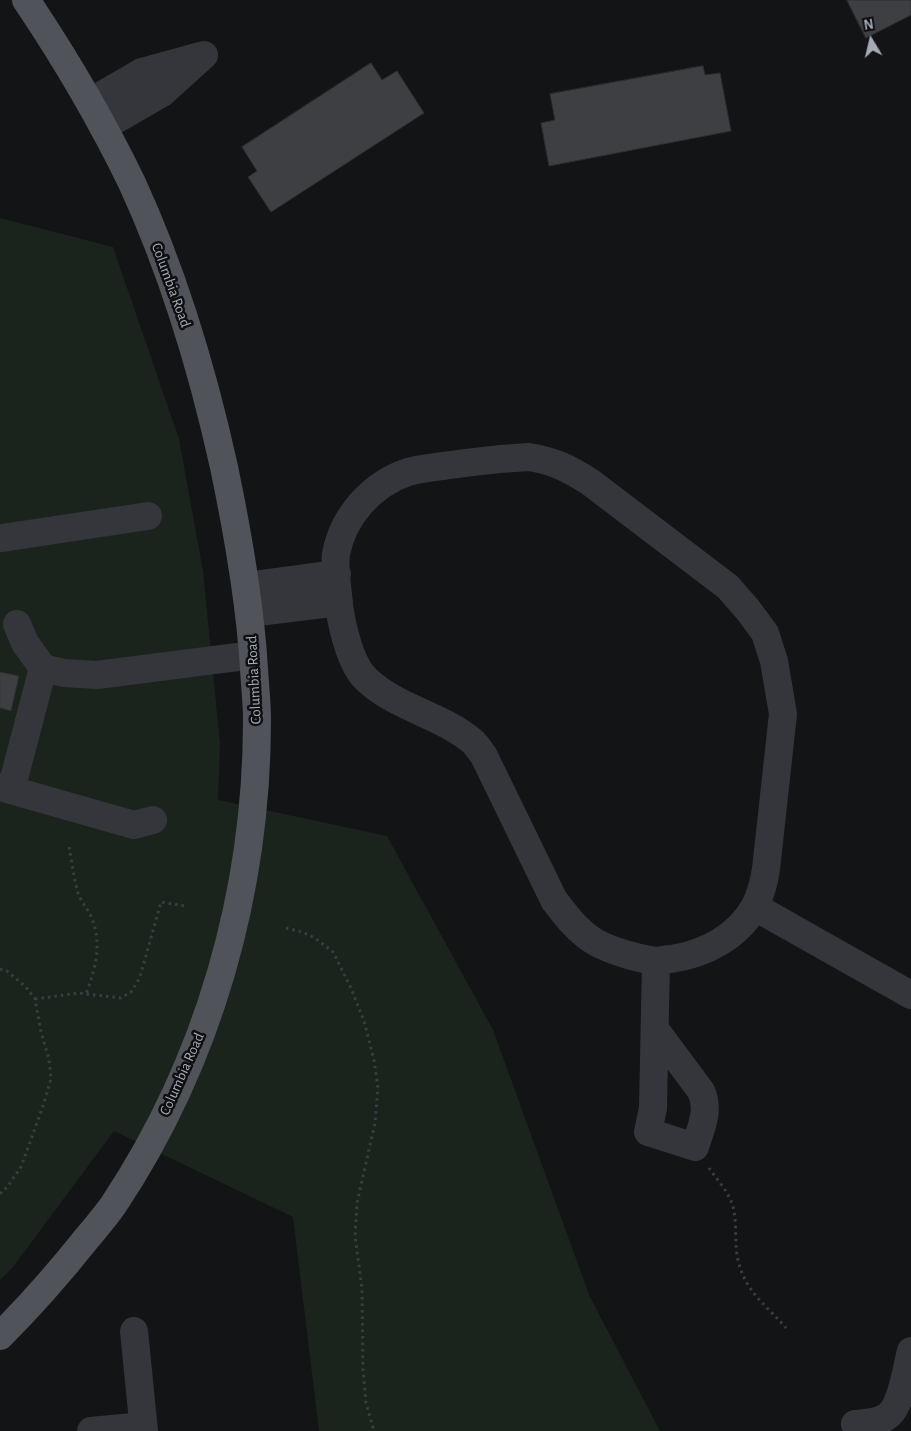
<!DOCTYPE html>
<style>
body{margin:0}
#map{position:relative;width:911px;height:1431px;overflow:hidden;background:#131416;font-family:"Alegreya Sans",sans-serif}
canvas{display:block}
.north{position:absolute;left:846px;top:15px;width:50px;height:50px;-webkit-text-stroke:4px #0f0f11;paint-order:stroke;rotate:351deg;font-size:14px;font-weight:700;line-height:20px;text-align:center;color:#a4abb7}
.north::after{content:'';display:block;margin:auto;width:18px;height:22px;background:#a4abb7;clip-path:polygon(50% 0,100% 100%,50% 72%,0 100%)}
</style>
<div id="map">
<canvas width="911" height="1431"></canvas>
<div class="north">N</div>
</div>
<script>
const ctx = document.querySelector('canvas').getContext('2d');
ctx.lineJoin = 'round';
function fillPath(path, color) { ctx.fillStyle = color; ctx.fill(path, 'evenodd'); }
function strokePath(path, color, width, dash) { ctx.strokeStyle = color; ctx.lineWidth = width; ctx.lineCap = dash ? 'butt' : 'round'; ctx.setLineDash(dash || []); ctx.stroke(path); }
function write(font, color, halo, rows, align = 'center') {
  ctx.font = font + ' "Alegreya Sans",sans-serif'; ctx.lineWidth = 5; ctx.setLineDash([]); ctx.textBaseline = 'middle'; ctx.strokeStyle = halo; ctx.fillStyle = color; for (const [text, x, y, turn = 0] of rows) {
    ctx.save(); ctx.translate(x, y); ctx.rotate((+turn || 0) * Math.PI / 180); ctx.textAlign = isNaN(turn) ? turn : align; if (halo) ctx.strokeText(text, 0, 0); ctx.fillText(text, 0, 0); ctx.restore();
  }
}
const green = new Path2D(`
 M0,218L113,247L179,439L203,571L220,744L218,800L387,836L493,1030L590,1297L660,1431H319L293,1217L114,1131L13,1267L0,1280Z`);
const building = new Path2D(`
 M847,0H911V15L866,38Z
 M371,63L382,80L397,71L424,113L271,212L248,177L257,171L242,147Z
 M703,66L705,75L720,73L731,131L549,166L541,123L555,120L550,94Z
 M0,672L19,676L11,711L0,708Z`);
const path = new Path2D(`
 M69,847C72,862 74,879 78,893C81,901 86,907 90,914C103,942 96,966 86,994
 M286,928L302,932L315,938L333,952L351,988L364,1021L374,1060L378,1088L375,1123L357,1203L355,1236L362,1289L363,1370L366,1403L374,1431
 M0,969L7,971L26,987L35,999L41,1032L49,1059L51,1079L43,1106L21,1167L8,1186L0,1194
 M35,999L79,993L121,998L132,991L140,977L161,902L185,906
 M709,1168C718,1181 731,1194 734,1211C737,1228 734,1247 739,1264C747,1293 767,1306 786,1328`);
const minor = new Path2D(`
 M90,102L142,72L200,56
 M103,127L162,93L204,55
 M529,457C554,461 568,468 590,482L728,587L748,610L765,633L774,661L783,714L766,869C764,882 761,894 755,906C738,937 705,954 671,959C666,959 660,961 656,961C639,959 612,951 597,943C579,933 566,916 554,900L484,756C480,751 477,745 472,741C441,715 397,708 367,680C349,664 340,619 338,595C337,582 334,566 336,554C343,516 372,484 408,472C426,467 446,466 465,463C486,460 507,458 529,457Z
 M2,538L148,516
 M247,586L337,574
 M250,613L339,602
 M17,624L25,643L43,668
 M0,787L11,790L43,668L64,673L97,675L253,655
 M11,790L134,825L153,820
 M755,907L911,995
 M655,1029L701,1091C710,1110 701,1128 695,1147L648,1132L653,1108L656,961
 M134,1331L144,1431
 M855,1424C866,1423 877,1423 886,1417C902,1408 906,1369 911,1351
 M91,1431L143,1426`);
const major = new Path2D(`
 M0,1336C31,1305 60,1272 87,1238C96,1227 106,1216 114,1204C209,1061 257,891 257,720C257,703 255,686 254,669C250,601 238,534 224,467C203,372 173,272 132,183C101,119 65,58 26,0`);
const streetNames = [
 ["Columbia Road",171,285,70],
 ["Columbia Road",254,680,-93],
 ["Columbia Road",182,1074,-66]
];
fillPath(green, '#1b241c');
fillPath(building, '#3d3f43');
strokePath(building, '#2d2e32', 1);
strokePath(path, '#3a3d42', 3, [2.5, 4]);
strokePath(minor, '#34363b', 28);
strokePath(major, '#50535a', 28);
write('15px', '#a4abb7', '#0f0f11', streetNames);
</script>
